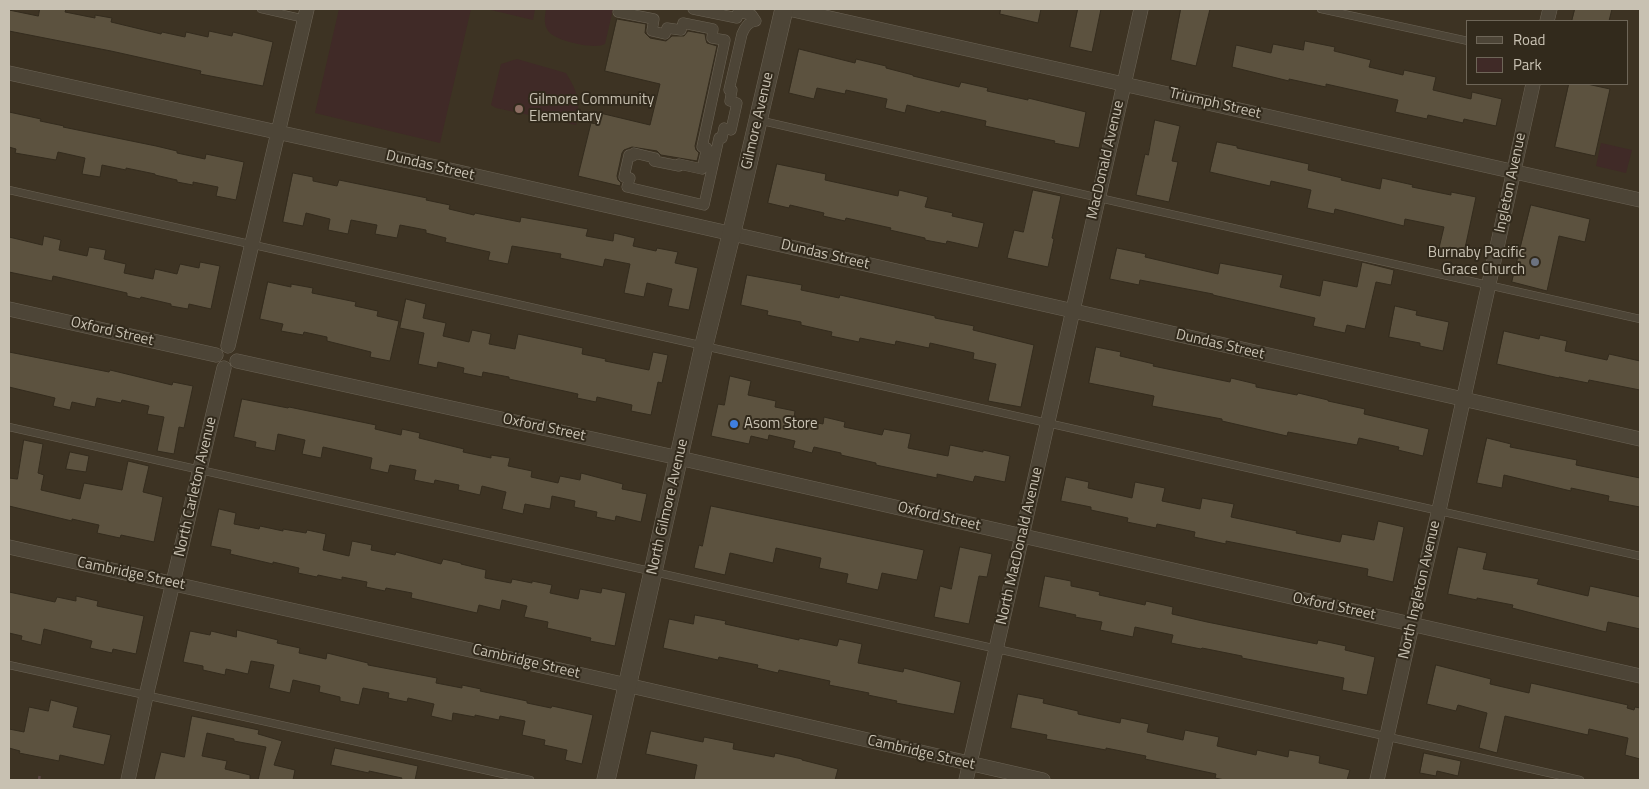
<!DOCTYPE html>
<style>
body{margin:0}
#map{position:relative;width:1649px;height:789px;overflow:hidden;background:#3d3323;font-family:"Titillium Web",sans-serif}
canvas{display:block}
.frame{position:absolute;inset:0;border:10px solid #c8c1b2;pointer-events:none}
.legend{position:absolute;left:1466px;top:20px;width:162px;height:65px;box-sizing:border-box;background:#322a1c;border:1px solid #6e6658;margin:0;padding:6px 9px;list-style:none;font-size:15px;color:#c8c1b2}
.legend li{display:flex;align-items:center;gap:10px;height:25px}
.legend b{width:25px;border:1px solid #6e6658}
</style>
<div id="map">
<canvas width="1649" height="789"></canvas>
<div class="frame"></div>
<ul class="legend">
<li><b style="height:6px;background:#4d4537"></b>Road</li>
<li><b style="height:14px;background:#402a27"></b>Park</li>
</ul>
</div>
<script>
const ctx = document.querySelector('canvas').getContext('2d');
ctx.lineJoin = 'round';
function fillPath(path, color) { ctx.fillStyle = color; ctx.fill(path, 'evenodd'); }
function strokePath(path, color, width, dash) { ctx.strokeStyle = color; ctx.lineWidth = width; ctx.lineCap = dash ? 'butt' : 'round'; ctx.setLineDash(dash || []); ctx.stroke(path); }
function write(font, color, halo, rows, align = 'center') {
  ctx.font = font + ' "Titillium Web",sans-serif'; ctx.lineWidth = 4; ctx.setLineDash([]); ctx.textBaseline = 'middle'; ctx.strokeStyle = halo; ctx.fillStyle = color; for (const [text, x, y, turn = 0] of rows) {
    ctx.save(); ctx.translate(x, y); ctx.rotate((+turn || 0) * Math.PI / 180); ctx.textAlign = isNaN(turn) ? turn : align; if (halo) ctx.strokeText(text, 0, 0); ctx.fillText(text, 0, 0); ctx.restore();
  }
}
const green = new Path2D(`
 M339,9H471L440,143L315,113Z
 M492,9H535L533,20L491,10Z
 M546,9H613L605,44C595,50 556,41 549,32C543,25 545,16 546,9Z
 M517,59L566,73C578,93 581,102 576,125L496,108L491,105L501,64Z
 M1601,143L1632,150L1626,173L1596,166Z`);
const building = new Path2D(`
 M40,9H66L65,12L95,18V15L112,18L111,22L161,34L162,32L185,37L186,32L208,37L209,31L232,36L233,32L273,42L263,86L200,74L201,71L111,51L9,31V10L38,16Z
 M1001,9H1041L1038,23L1000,14Z
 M1078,9H1101L1092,52L1070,47Z
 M1181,9H1210L1196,66L1171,60Z
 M1575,9H1612L1609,21H1572Z
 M617,19L646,24L645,33L650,38L666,41L672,36H684L688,31L705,34L706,40L707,43L717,46L695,146L696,150L699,153L697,161L661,155L657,151L632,147L624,150L622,153L617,176L618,180L621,183L620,186L578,176L591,123L598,124L600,113L650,125L660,84L605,71Z
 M1305,41L1335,47L1334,51L1371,60L1369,67L1403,75L1404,70L1436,77L1433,90L1471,99L1472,92L1502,99L1496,126L1464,119L1463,123L1428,115L1427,119L1395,112L1398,100L1326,84V87L1289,79V81L1232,67L1236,45L1271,53L1273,44L1303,50Z
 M799,49L855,63L856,59L886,66V68L913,75V76L959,87L961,82L988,88L987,91L1028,100V98L1086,112L1079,148L1054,143L1055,141L985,126L986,121L941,111L940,113L907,105L905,113L885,108L887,99L846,90L845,94L817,88L814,99L789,93Z
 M1569,84H1587L1610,89L1595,156L1555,147Z
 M9,112L41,119L40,121L64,126L63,127L156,146L177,151V153L205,159L206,154L244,162L236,200L216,196L218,187L193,182V185L177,182V180L155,175V174L126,168V170L102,165L100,177L82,174L85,158L58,152L56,160L15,153L16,149L9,147Z
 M1155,120L1180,126L1172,161L1178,162L1169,202L1136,195L1145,154L1148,155Z
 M1217,142L1237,146V148L1309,164L1308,170L1342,178L1341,180L1380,189L1382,178L1413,185L1412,187L1451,195V192L1476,197L1464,253L1439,248L1444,227L1405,219L1404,226L1335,209L1334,214L1307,208L1311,190L1271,181L1270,186L1210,172Z
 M777,164L826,174L825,180L898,196L899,190L928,197L925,207L953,213L952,216L984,223L978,248L947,241L946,244L925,240V238L890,230L891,228L846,218L845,221L823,216L824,213L790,205L789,208L768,203Z
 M293,173L313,177V181L337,186L339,180L427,198L426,200L450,205L449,209L474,215L475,213L520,222L521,217L588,229L586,236L613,241L614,233L635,238L633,246L656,251L657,248L678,252L675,263L698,268L689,310L668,306L672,289L647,283L644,297L624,293L630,264L605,259L603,267L560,258L561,254L512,246L508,264L488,260L490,252L445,242L446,238L426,233V230L400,225L397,238L375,234L377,225L351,220L348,234L328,230L330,219L306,213L303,226L283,222Z
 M1033,190L1061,196L1052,238L1054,239L1048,267L1007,258L1014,230L1023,232Z
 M1531,205L1590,219L1585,242L1559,236L1547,291L1512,282Z
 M44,236L61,240L59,250L87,256L89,247L106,250L104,259L126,264L124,273L153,279L155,269L177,274L180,264L199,268L200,262L220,266L211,309L189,304L188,309L171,306V304L141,297L140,299L127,296V293L53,276L52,281L9,272V237L42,245Z
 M1117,248L1146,254L1145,257L1218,274L1220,263L1283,275L1280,287L1320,296L1323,280L1357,287L1362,262L1394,270L1391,285L1376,282L1365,329L1347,325L1345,333L1313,326L1315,318L1213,295V294L1140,280L1139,285L1110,279Z
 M747,275L802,285L801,290L839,298L840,295L935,316V318L974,326L973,330L1034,345L1021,407L988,401L996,364L973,359L974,353L930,343L929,348L896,341L895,345L860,338L859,342L831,336L832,332L801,325V322L767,315L768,311L741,305Z
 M268,282L291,287V284L313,288L312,293L356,302L355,306L378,311L377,316L399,321L390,361L370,357L371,352L327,341V337L304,332L303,335L281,331L283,324L260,319Z
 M406,299L426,304L423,318L446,323L443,336L469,342L472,330L491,334L489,344L515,349L518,334L583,348L582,354L606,359L605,361L649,370L653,352L668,355L662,383L658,382L651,415L631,411L632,405L597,397L596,402L577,398L578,394L509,379V377L483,372L482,377L463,373L464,368L438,362L437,368L418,364L424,333L400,328Z
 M1395,306L1417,311L1416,315L1449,322L1443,351L1420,346V343L1389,337Z
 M1504,331L1539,339L1540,335L1567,341L1565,351L1607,360L1609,354L1640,361V390L1589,380L1588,383L1559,377V378L1497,364Z
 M1096,347L1121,352L1120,356L1154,364L1153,366L1230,382L1231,378L1256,384V387L1297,395L1298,393L1328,400V401L1365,409L1364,414L1429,429L1423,456L1398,450L1399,447L1359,438L1357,445L1288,432L1287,436L1222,421V419L1152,406L1154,396L1089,383Z
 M9,352L109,372L110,370L172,385L173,382L193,386L184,428L179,427L174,454L157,451L164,417L147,414L149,406L122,400L121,403L97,398L95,407L72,402L70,410L53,406L55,398L9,387Z
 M730,376L751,381L748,395L776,401L775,407L795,411L794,418L823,424L824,417L845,422L844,427L882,435L884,429L911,434L908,448L948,456L950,445L983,452V450L1010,456L1005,482L975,476L973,482L937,474V478L876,465V463L841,455V453L814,447L812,453L793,448L795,441L769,435L768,440L751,436L749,444L711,436L718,404L724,405Z
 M242,399L288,408L289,407L376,425L375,429L401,435L402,429L420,433L419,438L464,449L463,452L491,458V455L510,458L508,466L532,471L531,477L558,483L560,476L580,480L581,473L623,484L622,489L647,494L641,522L616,516L615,521L596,517L597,512L574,507L575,501L552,496L550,509L525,504L523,514L502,509L506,492L482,486L480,495L458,490L459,485L435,480L434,484L414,480L416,470L390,465L388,473L370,469L372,458L323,447L321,458L302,454L305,440L278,434L275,451L255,447L256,442L234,437Z
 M1487,438L1511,444L1510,447L1577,460L1576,465L1640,478V507L1608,501L1609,496L1571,488V491L1504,475L1502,488L1477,483Z
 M24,440L43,444L38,473L44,475L41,490L80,499L84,483L122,490L128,461L149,466L143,492L163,497L154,542L121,535L120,538L97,533L99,525L72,519V521L9,506V478L17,479Z
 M70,452L89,456L86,472L66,469Z
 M1066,477L1089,482L1088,488L1132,498L1135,482L1165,488L1162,501L1200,509L1202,498L1234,504L1231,517L1297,531L1296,533L1340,542L1342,534L1374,540L1378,521L1404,527L1393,582L1367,576L1368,569L1226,541V544L1194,537L1195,532L1157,524L1156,528L1127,522L1128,518L1091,510V507L1061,501Z
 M711,506L924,550L917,580L882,573L878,590L846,583L848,574L819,568L821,558L776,548L773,563L730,553L725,575L694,568L699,545L702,546Z
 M219,509L236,513L234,524L259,529L260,526L283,531V529L306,533L307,530L326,534L323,550L349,556L352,541L372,545L371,550L395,555L396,552L441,564L443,559L461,563V564L486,570L485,578L511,583L512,579L532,583V581L552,585L550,593L578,599L580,589L601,593L602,588L626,593L615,646L590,641L591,638L547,628L548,622L524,617L527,606L502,600L500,610L479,605L477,613L411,598L412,593L386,588L385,591L366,587L367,582L342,577V580L318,575L317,577L298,573L299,568L273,562V564L230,554L231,550L211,546Z
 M960,547L992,554L987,577L979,576L969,624L934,617L940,586L951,589Z
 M1458,547L1487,553L1483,569L1539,579L1537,584L1588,596L1590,586L1640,597V629L1608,622L1606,632L1512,608L1513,605L1477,598V600L1448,594Z
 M1045,576L1071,581V586L1100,592L1099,595L1145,605L1146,601L1173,607L1172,614L1207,622L1317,644L1318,640L1346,646L1345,650L1375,657L1367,695L1342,690L1344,678L1242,658V656L1202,648L1201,649L1171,643L1173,635L1135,627L1133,637L1100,630L1102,622L1075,617L1076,615L1039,607Z
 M9,592L55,602L57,597L76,601V596L98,601L97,606L144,616L136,654L113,649L112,653L90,648L92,641L44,629L41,645L21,640L22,636L9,633Z
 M695,615L726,621L725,624L799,640V638L837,646L839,639L862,644L858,663L903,672L904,668L961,682L954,714L896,703L897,701L868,695L869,693L829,685L830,681L779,670L778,673L757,668L758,665L719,657L718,660L663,648L669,619L693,624Z
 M237,630L278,640L277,643L300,648L299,653L326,659L327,653L368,663V665L437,678L436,683L462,688V685L481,689L480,691L527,701V703L551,708L552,706L593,715L582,764L565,760L567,750L544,745L545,740L522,735L525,721L500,716L499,720L475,715V717L453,713L452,721L431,716L434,704L408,698L407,702L388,698L389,693L363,688L359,705L340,701V697L319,692L320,686L293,680L290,693L269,688L274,665L251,661L248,674L226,669L225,675L203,670V666L183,662L190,631L210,635L211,631L236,637Z
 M1436,665L1491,679L1490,684L1529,693L1531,683L1628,705L1627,708L1634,710L1635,707L1640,708V759L1625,755L1628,738L1589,729L1588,735L1505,716L1497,753L1479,748L1487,713L1458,705L1456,711L1427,704Z
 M1018,694L1044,699L1043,703L1078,711V714L1120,723L1121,718L1149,724L1147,732L1183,740L1185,730L1219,737L1217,746L1256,755L1257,750L1288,757L1289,750L1320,756L1319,763L1350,770L1347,780H1225L1215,778L1216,774L1145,759L1146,756L1106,748V750L1046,739L1047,735L1011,728Z
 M51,700L78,707L73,727L111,735L104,765L60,755L59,761L19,753L20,751L9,748V729L24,732L29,707L48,711Z
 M192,716L259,730L258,734L282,741L274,765L295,770L293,780H258L266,747L234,741V739L207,733L202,756L227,761L225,769L250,775V780H154L161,752L184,757Z
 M651,731L703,742L704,737L734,743L733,749L774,757L775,753L802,759V760L838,769L835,780H694L697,765L646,754Z
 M335,748L418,766L415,780H401L402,778L369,771V773L331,765Z
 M1424,753L1461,761L1458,776L1437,771L1436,776L1420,773Z`);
const path = new Path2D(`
 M39,780L40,774`);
const service = new Path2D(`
 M261,9L305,19
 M1321,9L1468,41
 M758,120L1117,202L1640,319
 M9,190L1640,556
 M9,427L1580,780
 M9,665L530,780`);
const pedestrian = new Path2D(`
 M619,9L618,12L654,19L652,31L665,34L667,28L681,30L683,23L713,29L712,38L725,40L702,147L707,148L702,169L679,164V166L654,161L655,158L634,153L633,156L629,155L624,177L630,178L627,187L704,205L719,138H722L724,128L731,130L737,103L730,101L732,90H729L742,34C745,27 748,22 756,21L752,15L738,12L737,18L693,9`);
const minor = new Path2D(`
 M789,9L1640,200
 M1547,21L1550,9
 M9,73L454,171L1640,439
 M9,309L216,355
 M228,346L307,9
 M237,361L679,458L1640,676
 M9,547L609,681L1043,780
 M128,780L146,696L224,368
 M966,780L1022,536L1141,9
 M1377,780L1412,625L1439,510L1533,84`);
const tertiary = new Path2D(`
 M606,780L704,345L736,215L784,9`);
const markers = [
 [519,109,5,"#8d6e63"],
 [1535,262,5,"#6b7280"],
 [734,424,5,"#3f7fe0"]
];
const poiNames = [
 ["Gilmore Community",529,100],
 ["Elementary",529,117],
 ["Burnaby Pacific",1525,253,"right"],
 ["Grace Church",1525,270,"right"],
 ["Asom Store",744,424]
];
const streetNames = [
 ["Triumph Street",1215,104,13],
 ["Gilmore Avenue",758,121,-77],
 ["MacDonald Avenue",1106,160,-77],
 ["Dundas Street",430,166,13],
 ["Ingleton Avenue",1511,183,-78],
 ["Dundas Street",825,255,13],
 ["Oxford Street",112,332,13],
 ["Dundas Street",1220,345,13],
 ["Oxford Street",544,428,12],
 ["North Carleton Avenue",196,487,-77],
 ["North Gilmore Avenue",668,507,-77],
 ["Oxford Street",939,517,13],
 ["North MacDonald Avenue",1020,546,-77],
 ["Cambridge Street",131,574,12],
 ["North Ingleton Avenue",1420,590,-77],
 ["Oxford Street",1334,607,12],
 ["Cambridge Street",526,662,13],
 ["Cambridge Street",921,753,13]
];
fillPath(green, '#402a27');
fillPath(building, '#5c523f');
strokePath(building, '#342c1e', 1);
strokePath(service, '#6b6355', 8);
strokePath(pedestrian, '#6b6355', 11);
strokePath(minor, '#6b6355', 15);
strokePath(tertiary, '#6b6355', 19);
strokePath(path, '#5b4643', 2.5, [4, 4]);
strokePath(service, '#4d4537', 7);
strokePath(pedestrian, '#4d4537', 10);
strokePath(minor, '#4d4537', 14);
strokePath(tertiary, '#4d4537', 18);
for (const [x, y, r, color] of markers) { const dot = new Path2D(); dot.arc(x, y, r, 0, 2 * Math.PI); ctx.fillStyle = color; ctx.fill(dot); strokePath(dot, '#322a1c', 2); }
write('15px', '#c8c1b2', '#322a1c', poiNames, 'left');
write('15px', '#c8c1b2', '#322a1c', streetNames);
</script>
